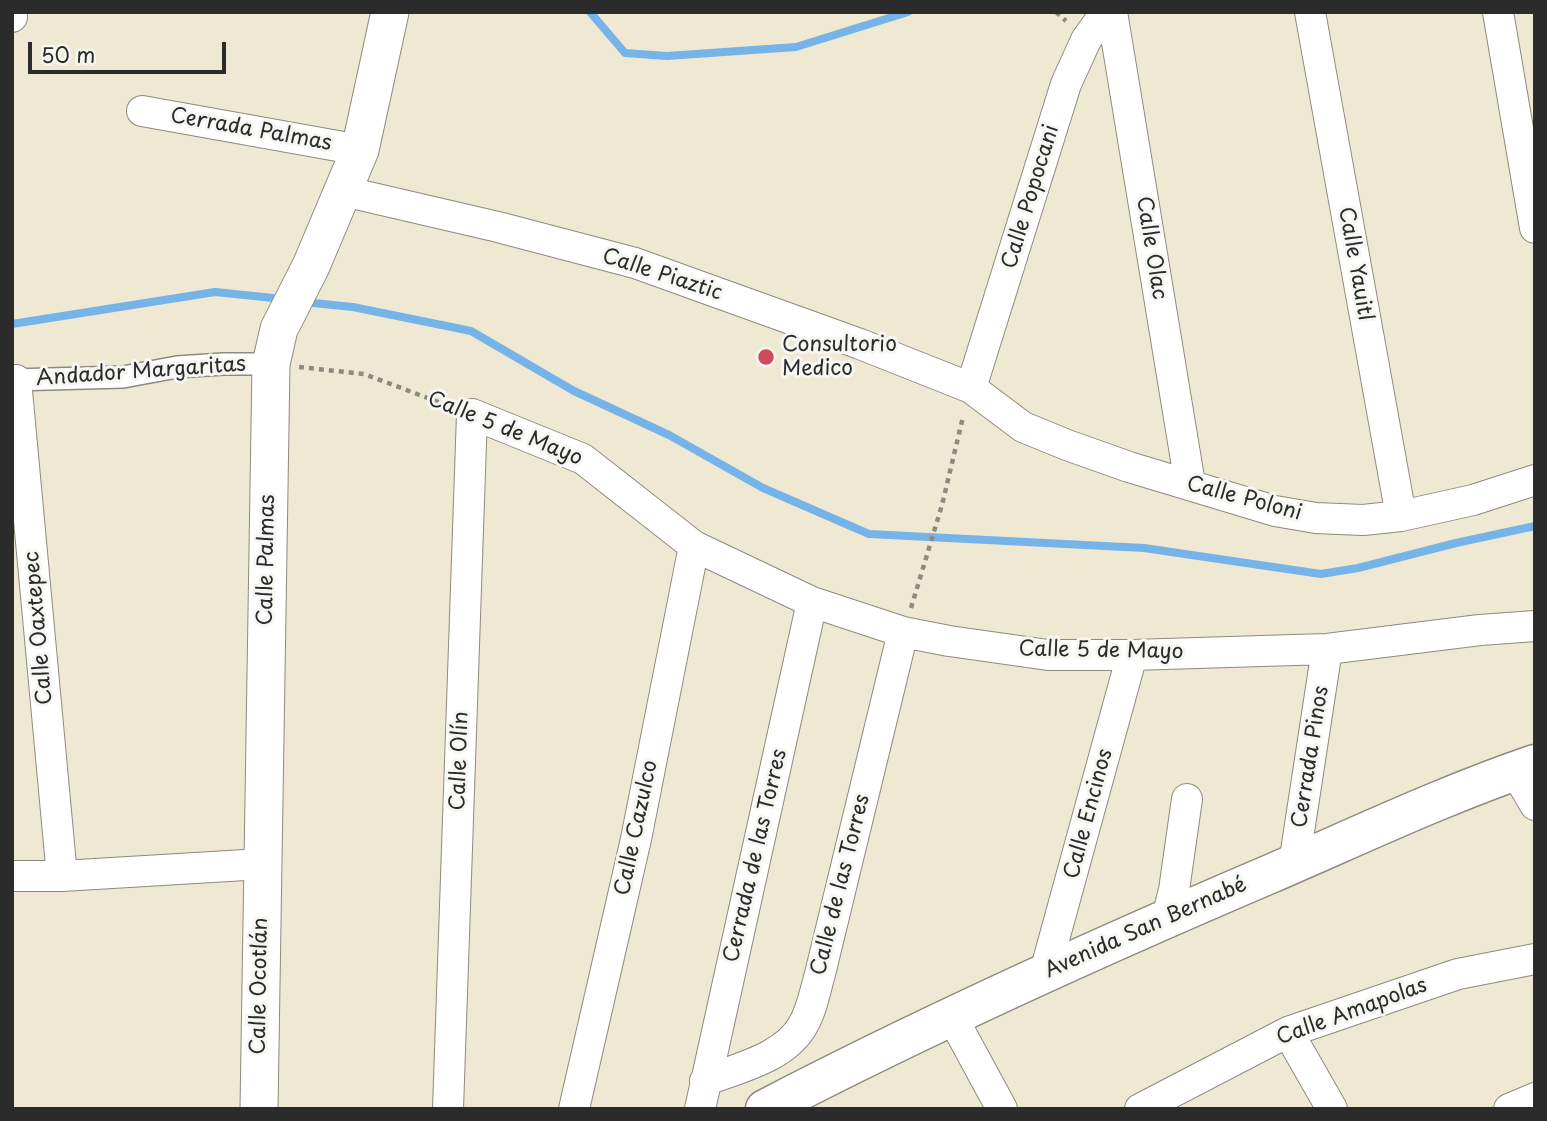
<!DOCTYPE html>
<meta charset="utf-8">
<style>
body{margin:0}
#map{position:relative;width:1547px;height:1121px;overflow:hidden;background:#efe9d3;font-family:"Playpen Sans",sans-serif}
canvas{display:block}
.frame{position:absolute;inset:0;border:14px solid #2b2b2b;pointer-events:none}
.scale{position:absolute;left:28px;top:42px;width:198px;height:32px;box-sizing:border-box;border:4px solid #2b2b2b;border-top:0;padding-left:9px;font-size:21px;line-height:24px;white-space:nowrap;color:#2b2b2b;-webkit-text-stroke:5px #f6f6f2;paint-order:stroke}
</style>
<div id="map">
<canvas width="1547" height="1121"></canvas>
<div class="frame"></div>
<div class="scale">50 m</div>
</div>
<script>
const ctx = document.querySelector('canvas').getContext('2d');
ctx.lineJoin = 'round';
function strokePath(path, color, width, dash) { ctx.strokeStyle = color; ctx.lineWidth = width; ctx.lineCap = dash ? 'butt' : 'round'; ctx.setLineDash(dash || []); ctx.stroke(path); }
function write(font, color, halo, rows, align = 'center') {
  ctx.font = font + ' "Playpen Sans",sans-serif'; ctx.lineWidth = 6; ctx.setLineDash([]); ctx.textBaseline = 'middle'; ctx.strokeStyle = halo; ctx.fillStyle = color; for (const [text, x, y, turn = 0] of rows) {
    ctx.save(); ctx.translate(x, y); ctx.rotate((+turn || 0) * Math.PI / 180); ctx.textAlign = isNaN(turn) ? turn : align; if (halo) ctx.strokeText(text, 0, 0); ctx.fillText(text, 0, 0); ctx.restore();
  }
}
const stream = new Path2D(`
 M590,12L625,53L667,56L796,47L908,12
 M303,302L353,307L471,331L574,391L669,435L763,488L869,534L1144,548L1321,574L1358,568L1456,543L1535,526
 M12,324L215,292L283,299`);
const path = new Path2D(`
 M1056,12L1066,21
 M299,367L364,374L449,406
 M911,608L942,505L963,417`);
const pedestrian = new Path2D(`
 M12,380L123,377L177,367L223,364H271`);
const minor = new Path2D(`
 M1112,12L1190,484
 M1310,12L1401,516
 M1498,12L1535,228
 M12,17V12
 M142,111L360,150
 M343,191L498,227L635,263L860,344L971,388L1023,427L1067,445L1129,467L1275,511L1316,518L1363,520L1401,516L1473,500L1535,480
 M16,380L62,876
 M971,388L1066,84L1086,40L1106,12
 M1515,771L1535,805
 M1294,864L1327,649
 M12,876H62L262,864
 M1167,918L1174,890L1187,799
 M1045,972L1132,655
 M951,1015L1002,1109
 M1288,1032L1332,1109
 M705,1081C737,1068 785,1058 803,1025C812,1010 815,991 820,974L903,632
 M448,1109L472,414L583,459L694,546L812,602L903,632L949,641L1048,655H1132L1327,649L1480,630L1535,626
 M574,1109L636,839L694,546
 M700,1109L812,602
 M1140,1109L1288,1032L1458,974L1535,959
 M1509,1109L1535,1098`);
const tertiary = new Path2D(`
 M259,1109L271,364L279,329L311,266L360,150L390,12`);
const secondary = new Path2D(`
 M765,1109C930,1023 1099,947 1270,874C1358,836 1444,795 1535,764`);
const markers = [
 [766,357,9,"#d1495b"]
];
const streetNames = [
 ["Cerrada Palmas",251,130,10],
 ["Calle Popocani",1031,197,-73],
 ["Calle Olac",1151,248,81],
 ["Calle Yauitl",1355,264,80],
 ["Calle Piaztic",662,275,18],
 ["Andador Margaritas",141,372,-4],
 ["Calle 5 de Mayo",505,429,22],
 ["Calle Poloni",1244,499,15],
 ["Calle Palmas",267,560,-89],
 ["Calle Oaxtepec",39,628,-95],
 ["Calle 5 de Mayo",1101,651,1],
 ["Cerrada Pinos",1311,757,-81],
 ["Calle Olín",460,761,-88],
 ["Calle Encinos",1089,814,-75],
 ["Calle Cazulco",637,828,-78],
 ["Cerrada de las Torres",756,856,-77],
 ["Calle de las Torres",841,885,-76],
 ["Avenida San Bernabé",1146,928,-24],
 ["Calle Ocotlán",260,986,-89],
 ["Calle Amapolas",1352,1012,-20]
];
const poiNames = [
 ["Consultorio",782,345],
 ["Medico",782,369]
];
strokePath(stream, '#75b3e8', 8);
strokePath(pedestrian, '#8d8a7f', 24);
strokePath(minor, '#8d8a7f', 32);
strokePath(tertiary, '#8d8a7f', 39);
strokePath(secondary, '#8d8a7f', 41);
strokePath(path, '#8d8a7f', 4.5, [5, 5]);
strokePath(pedestrian, '#fff', 21);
strokePath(minor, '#fff', 30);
strokePath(tertiary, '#fff', 37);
strokePath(secondary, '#fff', 38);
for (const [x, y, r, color] of markers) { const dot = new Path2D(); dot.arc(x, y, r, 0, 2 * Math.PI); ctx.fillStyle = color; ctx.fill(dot); strokePath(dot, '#f6f6f2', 2.5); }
write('21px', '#2b2b2b', '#f6f6f2', streetNames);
write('21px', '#2b2b2b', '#f6f6f2', poiNames, 'left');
</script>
